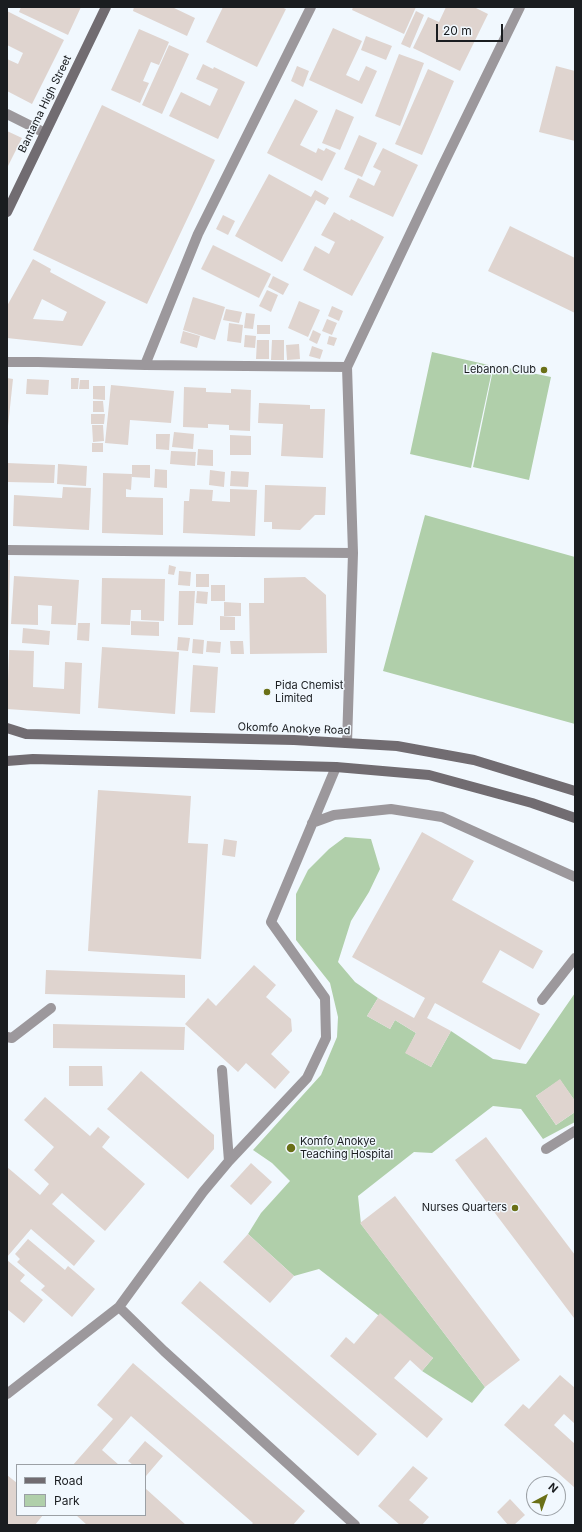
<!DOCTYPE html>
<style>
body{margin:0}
#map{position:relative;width:582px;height:1532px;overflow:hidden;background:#f1f8fe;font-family:Inter,sans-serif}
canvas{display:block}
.frame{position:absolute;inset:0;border:8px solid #1a1d20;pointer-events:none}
.legend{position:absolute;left:16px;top:1464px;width:130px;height:52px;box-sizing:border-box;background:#f1f8fe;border:1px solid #9ba0a5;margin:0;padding:5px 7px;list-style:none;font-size:12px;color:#1a1d20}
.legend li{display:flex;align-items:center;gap:8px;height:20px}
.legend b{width:20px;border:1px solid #9ba0a5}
.north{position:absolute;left:526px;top:1476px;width:40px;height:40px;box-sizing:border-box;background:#f1f8fe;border:1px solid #9ba0a5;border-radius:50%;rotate:41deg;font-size:11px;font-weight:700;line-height:16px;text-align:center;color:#1a1d20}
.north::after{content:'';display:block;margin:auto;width:14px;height:18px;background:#6a7017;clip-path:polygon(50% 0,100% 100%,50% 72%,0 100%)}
.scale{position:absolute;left:436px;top:24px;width:67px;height:18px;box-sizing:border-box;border:2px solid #1a1d20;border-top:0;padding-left:5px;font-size:12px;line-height:14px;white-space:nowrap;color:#1a1d20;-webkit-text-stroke:3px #f1f8fe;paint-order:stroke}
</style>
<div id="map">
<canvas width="582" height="1532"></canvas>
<div class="frame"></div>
<ul class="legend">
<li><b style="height:5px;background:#716c71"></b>Road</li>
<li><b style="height:11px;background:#b0cfaa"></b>Park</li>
</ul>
<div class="north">N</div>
<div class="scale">20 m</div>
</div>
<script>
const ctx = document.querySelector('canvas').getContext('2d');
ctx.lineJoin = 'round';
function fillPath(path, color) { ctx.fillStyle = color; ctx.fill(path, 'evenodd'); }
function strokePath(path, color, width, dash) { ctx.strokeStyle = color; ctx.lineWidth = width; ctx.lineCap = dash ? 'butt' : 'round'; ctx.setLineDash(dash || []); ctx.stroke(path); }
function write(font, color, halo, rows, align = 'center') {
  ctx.font = font + ' Inter,sans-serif'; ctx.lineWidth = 3; ctx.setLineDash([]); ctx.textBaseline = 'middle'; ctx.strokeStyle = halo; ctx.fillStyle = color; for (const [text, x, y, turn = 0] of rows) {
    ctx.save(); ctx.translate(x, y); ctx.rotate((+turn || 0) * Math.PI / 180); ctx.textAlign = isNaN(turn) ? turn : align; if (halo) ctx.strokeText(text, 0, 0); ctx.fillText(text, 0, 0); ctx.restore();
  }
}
const green = new Path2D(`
 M432,352L493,366L471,468L410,454Z
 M494,365L551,377L529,480L473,467Z
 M425,515L575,557V724L383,671Z
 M345,837L371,839L380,869L369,892L351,921L338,962L355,982L378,998L367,1016L390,1029L395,1020L416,1033L406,1053L431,1067L451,1031L493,1059L526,1064L575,993V1101L560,1080L536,1096L556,1125L575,1112V1122L543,1139L521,1109L493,1106L432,1153L414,1152L358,1196L361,1224L485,1387L472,1403L422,1371L433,1358L319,1269L294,1276L248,1234L261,1213L290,1181L272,1163L253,1150L321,1075L337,1037L338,1017L330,983L296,940V894L308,870L329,849Z`);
const building = new Path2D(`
 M21,7H81L68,35L19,12Z
 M134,7H172L195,18L187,36L133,11Z
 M223,7H281L286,9L257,67L206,42Z
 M353,7H416L404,34L352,10Z
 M446,7H474L488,14L460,71L413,48L428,17L439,22Z
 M7,11L64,40L32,104L7,91V59L18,64L23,53L7,45Z
 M416,11L424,15L410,48L401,44Z
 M333,28L362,41L346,75L359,81L366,66L377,71L362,104L309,80Z
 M139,29L169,42L159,65L151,62L143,81L149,83L140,103L111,90Z
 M366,36L392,46L386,60L361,50Z
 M169,45L189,54L162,114L142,105Z
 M399,54L424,63L400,126L375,116Z
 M203,64L213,69L214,67L245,82L218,139L169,116L181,92L210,106L218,89L196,79Z
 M297,66L309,71L303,87L291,81Z
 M556,66L575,71V141L539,132Z
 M428,69L454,81L422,155L395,144Z
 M295,99L318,111L300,145L316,153L318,148L324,151L326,148L336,153L322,181L267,153Z
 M102,105L215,160L147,304L33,250Z
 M336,109L354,117L340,150L322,143Z
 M7,131L22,138L7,168Z
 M359,135L377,143L362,177L344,169Z
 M383,148L418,165L393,217L349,197L358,178L374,186L381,171L373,167Z
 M269,174L311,197L315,190L329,198L325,205L316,200L282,262L235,236Z
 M334,212L350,221L351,219L384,237L352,296L303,270L315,246L329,254L335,242L321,235Z
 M223,215L235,221L228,235L216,229Z
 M510,226L575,258V313L488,271Z
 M213,245L271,274L259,298L201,269Z
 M33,259L51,269L50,272L106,302L82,346L7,338V306ZM42,299L67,312L63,321L33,319Z
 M273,276L289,284L283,295L268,287Z
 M267,290L278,295L271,312L259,306Z
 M193,297L225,307L215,340L183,330Z
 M299,301L320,310L308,337L288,328Z
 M332,306L343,311L339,321L328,316Z
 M226,309L242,312L239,323L223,320Z
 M246,313L255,314L253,329L244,328Z
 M327,319L337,323L332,335L322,331Z
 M229,323L243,325L241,343L227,341Z
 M257,325H270V334H257Z
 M313,330L321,334L317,344L309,340Z
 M183,331L200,336L197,348L180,343Z
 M245,335L256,336L255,348L244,347Z
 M329,336L337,338L334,346L327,344Z
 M257,340H269V359H256Z
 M272,340H284V360H271Z
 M299,344L300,359L287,360L286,345Z
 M312,346L323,350L320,359L309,356Z
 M7,378L13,379L8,426H7Z
 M71,378H79L78,389H71Z
 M27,379L49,380L48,395L26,394Z
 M80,380H89V389H79Z
 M111,385L174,391L171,423L130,420L128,445L105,443Z
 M93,386H105V400L93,399Z
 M184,387L206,388V392L231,393V389L251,390L250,431L229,430V425L208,424V428L183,427Z
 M93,401H103L104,412H93Z
 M259,403L310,405V409H325L323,458L281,456L283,424L258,423Z
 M91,414H105L104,424H91Z
 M92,425H103L104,441L93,442Z
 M174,432L194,434L193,449L172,447Z
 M156,434H170L169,450L156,449Z
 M230,435L251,436V455H230Z
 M92,443H103V452H92Z
 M198,449L213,450V466L197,465Z
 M171,451L196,452L195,466L170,464Z
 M7,463L55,465L54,483L7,482Z
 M58,464L87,466L86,486L57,484Z
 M132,465H150V478L132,477Z
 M155,469L167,470V488L154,487Z
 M210,470L225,472L224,487L209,485Z
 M231,471L249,472L248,487L230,486Z
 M103,473L132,474L131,490L126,489V497L163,498V535L102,533Z
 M265,485L326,487L325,515H315L300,530L272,529V522H264Z
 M63,487L91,488L89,530L13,526L14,495L62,498Z
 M190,489L213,490L212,501L230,502V489L257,490L255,536L183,533L184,501H189Z
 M7,560H10L8,638L7,637Z
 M169,565L176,567L174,575L168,574Z
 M179,571L191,572L190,586L178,585Z
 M196,574H209V587H196Z
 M14,576L79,580L76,625L51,624L52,606L38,605V625L11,624Z
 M305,577L326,595L327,653L250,654L249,603H264V578Z
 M102,578L165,579L164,621L141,620V610H131L130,625L101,624Z
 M211,585H225V601H211Z
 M179,591H195L193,625H178Z
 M197,591L208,592L207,604L196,603Z
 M224,602L241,603V616H224Z
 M220,616L235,617V630H220Z
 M131,621L159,622V636L131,635Z
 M78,623H90L89,641L77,640Z
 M23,628L50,631L49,645L22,643Z
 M178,637L190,638L188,651L177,650Z
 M193,639L204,640L203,654L192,653Z
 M207,641L221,642L220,653L206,652Z
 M230,641H243L244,654H231Z
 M102,647L179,652L175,714L98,708Z
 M9,650L34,651L33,687L64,689L65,662L82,663L80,714L7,709Z
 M193,665L218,667L215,713L190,712Z
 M98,790L191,796L188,843L208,844L201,959L88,951Z
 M422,832L474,861L452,900L543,951L533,969L500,950L482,982L540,1014L520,1050L435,1003L427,1018L451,1031L431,1067L405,1053L416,1033L395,1020L390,1029L367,1016L378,998L414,1018L425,998L352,957Z
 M224,839L237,841L235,857L222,855Z
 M254,965L276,985L266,997L291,1019L292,1031L271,1054L290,1072L275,1089L246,1063L238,1072L185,1024L208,998L216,1006Z
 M46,970L185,975V998L45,994Z
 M53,1024L185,1027L184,1050L53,1048Z
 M69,1066H102L103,1086H69Z
 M141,1071L214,1135V1149L188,1179L107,1109Z
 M560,1079L575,1101V1112L556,1125L536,1096Z
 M45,1097L90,1136L98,1127L110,1137L102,1147L145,1184L105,1231L62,1193L52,1204L95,1241L74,1266L31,1229L7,1257V1167L40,1195L49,1184L34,1170L54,1147L24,1120Z
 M486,1137L575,1255V1317L574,1318L455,1160Z
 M251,1163L272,1182L251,1205L230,1186Z
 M395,1196L520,1360L485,1387L360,1223Z
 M248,1234L294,1276L270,1303L223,1262Z
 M28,1239L65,1270L68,1266L95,1289L72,1317L41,1290L45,1286L17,1262L20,1259L15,1254Z
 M7,1260L25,1275L20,1281L43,1300L24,1323L7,1309Z
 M200,1281L377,1434L358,1456L181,1303Z
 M380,1313L433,1358L422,1371L410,1360L394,1378L443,1419L427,1438L330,1356L346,1337L354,1344Z
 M133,1363L305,1511L293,1525H251L253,1523L131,1416L102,1450L119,1465H73L113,1419L97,1405Z
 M560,1375L575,1388V1424L564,1414L554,1425L575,1444V1488L504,1425L523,1404L529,1409Z
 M145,1441L163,1456L146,1476L145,1475V1465H133L128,1461Z
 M413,1466L428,1478L409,1500L429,1517L422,1525H400L378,1506Z
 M7,1475L17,1483V1515H43L35,1525H7Z
 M145,1488L186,1525H87L76,1515H145Z
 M510,1499L525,1515L514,1525H508L497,1512Z`);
const lane = new Path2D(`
 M336,767L271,922L325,998L326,1038L307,1078L229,1161L203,1192L119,1307L164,1351L355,1525
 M312,823L334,815L391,809L442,817L575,877
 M542,1000L575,958
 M7,1037L12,1038L51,1008
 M222,1070L229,1161
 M546,1149L575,1131
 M7,1394L119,1307`);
const street = new Path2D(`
 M7,114L45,133
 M7,362H38L145,365L347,367
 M145,365L198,234L311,7
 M7,550L353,553
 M347,743L353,553L347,367L442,167L520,7`);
const secondary = new Path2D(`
 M7,212L106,7
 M7,728L26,734L294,740L397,746L474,760L575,791
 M7,761L33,759L336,767L429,775L532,803L575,818`);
const markers = [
 [544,370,4,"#6a7017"],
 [267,692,4,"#6a7017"],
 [291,1148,5,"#6a7017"],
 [515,1208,4,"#6a7017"]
];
const streetNames = [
 ["Bantama High Street",45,104,-64],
 ["Okomfo Anokye Road",294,729,2]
];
const poiNames = [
 ["Lebanon Club",536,370],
 ["Pida Chemist",275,686,"left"],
 ["Limited",275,699,"left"],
 ["Komfo Anokye",300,1142,"left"],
 ["Teaching Hospital",300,1155,"left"],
 ["Nurses Quarters",507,1208]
];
fillPath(green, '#b0cfaa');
fillPath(building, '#dfd4cf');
strokePath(lane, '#9c989c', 10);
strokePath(street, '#9c989c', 10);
strokePath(secondary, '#716c71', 10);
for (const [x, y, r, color] of markers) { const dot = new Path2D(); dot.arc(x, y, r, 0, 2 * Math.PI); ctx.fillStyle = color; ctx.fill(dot); strokePath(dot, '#f1f8fe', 1.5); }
write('11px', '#1a1d20', '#f1f8fe', streetNames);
write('11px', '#1a1d20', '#f1f8fe', poiNames, 'right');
</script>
